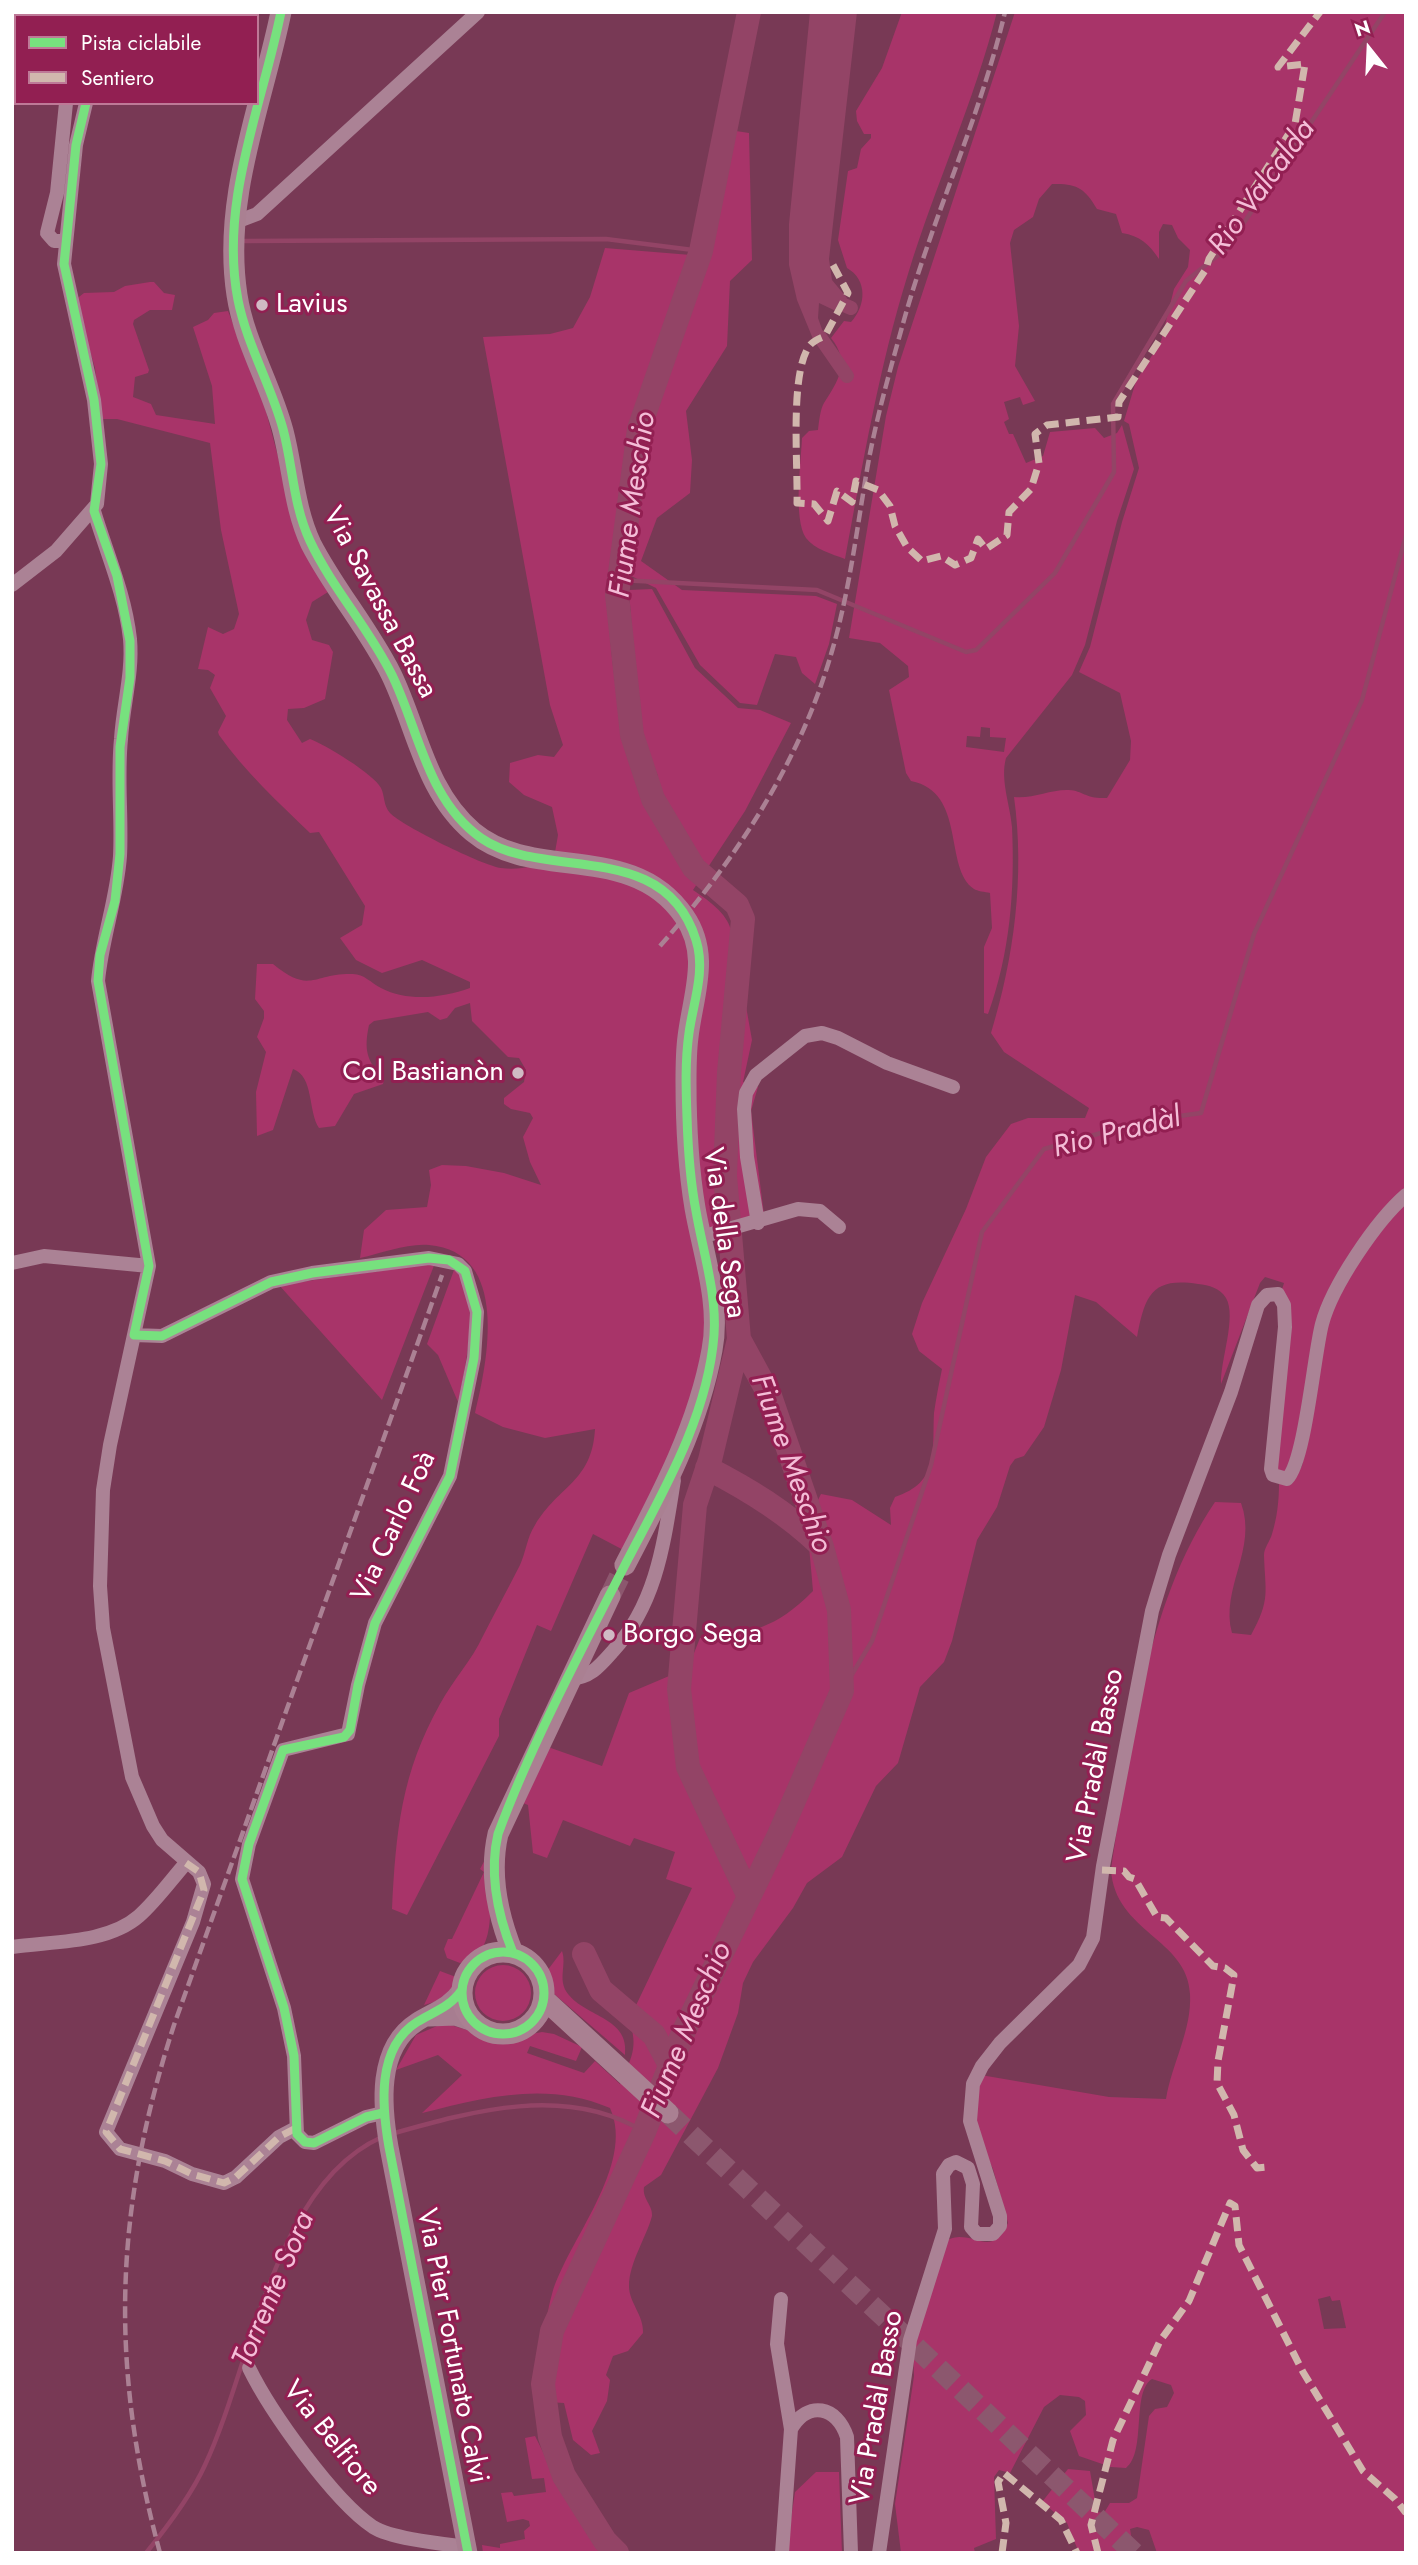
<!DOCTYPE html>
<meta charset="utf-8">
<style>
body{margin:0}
#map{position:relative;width:1418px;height:2565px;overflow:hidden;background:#783955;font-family:Jost,sans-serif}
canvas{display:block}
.frame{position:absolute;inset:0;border:14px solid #fff;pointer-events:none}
.legend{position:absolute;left:14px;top:14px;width:245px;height:91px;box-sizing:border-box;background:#921f52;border:2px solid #be7997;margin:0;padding:9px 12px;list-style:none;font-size:21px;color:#fff}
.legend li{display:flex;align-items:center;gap:14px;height:35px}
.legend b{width:35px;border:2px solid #be7997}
.north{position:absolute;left:1334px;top:14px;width:70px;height:70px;-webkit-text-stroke:5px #921f52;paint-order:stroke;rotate:342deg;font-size:19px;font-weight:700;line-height:28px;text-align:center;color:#fff}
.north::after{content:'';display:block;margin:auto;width:24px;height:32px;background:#fff;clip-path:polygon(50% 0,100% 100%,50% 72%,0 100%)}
</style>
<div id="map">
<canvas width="1418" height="2565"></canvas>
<div class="frame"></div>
<ul class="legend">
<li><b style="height:9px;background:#77e17e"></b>Pista ciclabile</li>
<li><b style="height:9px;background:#d1b7ad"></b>Sentiero</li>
</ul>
<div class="north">N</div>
</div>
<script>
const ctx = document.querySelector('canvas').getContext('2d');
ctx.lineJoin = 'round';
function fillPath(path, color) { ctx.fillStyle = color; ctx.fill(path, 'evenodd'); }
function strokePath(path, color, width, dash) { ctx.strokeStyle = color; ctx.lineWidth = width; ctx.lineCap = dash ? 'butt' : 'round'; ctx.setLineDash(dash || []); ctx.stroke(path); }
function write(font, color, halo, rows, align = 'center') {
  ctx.font = font + ' Jost,sans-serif'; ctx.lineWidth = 6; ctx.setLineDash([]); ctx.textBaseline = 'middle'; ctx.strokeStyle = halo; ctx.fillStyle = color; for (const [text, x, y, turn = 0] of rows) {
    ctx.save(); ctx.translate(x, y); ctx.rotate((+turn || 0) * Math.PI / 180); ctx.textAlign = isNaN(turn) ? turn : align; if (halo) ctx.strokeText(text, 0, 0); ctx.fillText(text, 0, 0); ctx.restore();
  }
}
const green = new Path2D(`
 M902,12H997C974,102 935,186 908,274C879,367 863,463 845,559C832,554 814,549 806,538C793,519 801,461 802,438L809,431L818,430C819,422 820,410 824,403C838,381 851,363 831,338L844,321L851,322C866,306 868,280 847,268L838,240L848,171L857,168L861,149L871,138V134H864L857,121L856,111L882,68Z
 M1015,12H1406V1187L1394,1198L1328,1295L1296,1442L1286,1475L1277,1471L1280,1296L1284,1283L1265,1277L1260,1283L1221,1384C1220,1361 1237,1317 1226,1298C1220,1288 1209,1285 1198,1284C1152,1277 1145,1295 1137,1337L1096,1302L1075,1295L1061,1370L1044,1427L1024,1456L1015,1459L1010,1466L997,1507L977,1540L952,1641L944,1662L920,1687L898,1763L876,1786L842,1857L807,1883L793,1908L753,1962L743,1983L738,2013L718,2068L661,2175L644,2187C642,2199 653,2205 652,2216C646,2238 629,2263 629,2286C629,2303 644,2315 643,2333L628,2351L613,2356L606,2375L610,2380L607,2401L592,2431L600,2453L591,2455L573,2440L564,2403L548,2402C545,2367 542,2328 552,2294C567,2241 636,2165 610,2108C547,2081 486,2097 422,2113L462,2075L438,2055L396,2070L416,2035L444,2023L500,2040L542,2032L554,2034L582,2047L576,2061L530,2046L527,2053L584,2073L595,2061L620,2084C631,2058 639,2048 629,2020L692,1888L666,1879L675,1852L634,1838L630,1846L563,1820L547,1858L533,1853L528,1805L518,1801L548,1747L602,1766L629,1693L688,1668L700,1638C753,1632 774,1630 813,1591L809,1546L799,1538L821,1494L852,1500L891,1525L890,1508L895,1497C940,1482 932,1451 934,1413C936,1398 939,1384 942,1369L919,1351L912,1334L922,1303L966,1209L986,1157L1011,1124L1028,1118H1085L1089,1108L1004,1052L991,1033C1014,958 1025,876 1014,797C1033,799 1051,789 1069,790C1084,791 1085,799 1107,798L1130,760L1131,741L1120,693L1079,672L1090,647L1122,522L1139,468L1129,424L1124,421L1136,381L1161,341L1174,289L1188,267L1190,250L1178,238L1172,225L1163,224L1159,232V259C1149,244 1140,236 1122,233L1116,214L1097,209C1085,188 1076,183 1052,184L1039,199L1033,217L1014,230L1010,243L1019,326L1015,366L1035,401L1023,405L1020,397L1004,402L1009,419L1004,422L1009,434H1013L1026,463L1043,456L1050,432L1095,428L1104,438L1117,433L1122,425L1134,469L1117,521L1085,645L1072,675L1006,758C1000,780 1010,804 1012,827C1015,890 1010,954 988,1014L984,1013V947L992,928L990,893C985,892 977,891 974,889C943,868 967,792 911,781L906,773L889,690L909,677L908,666L880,643L849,638L886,416L898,367ZM981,727L990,728V737L1006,738L1004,752L966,747L967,736L980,737Z
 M736,131L749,133L752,260L730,281L727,346L686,411L692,460L690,493L657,518L641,561L682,590L816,596L837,604L829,644L815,684L802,673L796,657L775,654L757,705L740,703L700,665L656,588L627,574L646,432L707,256Z
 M605,248L691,255L629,430L610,580C605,640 620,731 640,787L658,776L639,730L629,590L652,589L695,668L738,708L760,710L791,723L745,811L693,890C745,924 734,938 725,993L744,995L752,1040L743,1082L758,1087L751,1111L764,1215L696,1235L714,1342L631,1554L593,1534L551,1631L537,1625L499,1719V1736L407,1915L392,1909C396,1831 401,1774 440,1704C453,1680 472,1660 483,1636C495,1612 508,1589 520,1565C526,1552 527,1537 535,1525C559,1485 592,1482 595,1429L545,1438L503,1427L475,1413C488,1361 510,1252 429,1245C408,1243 382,1253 360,1258L364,1230L386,1210L427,1207L431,1185L429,1170L442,1165L466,1166L504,1173L541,1185L530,1162L523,1137L533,1118L530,1113L511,1109L504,1104V1098L524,1082L526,1070L519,1058L508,1057L472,1021L470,1003L455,1008L447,1018L440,1020L428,1012L374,1021L369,1025C364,1049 366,1061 384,1079L383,1084L354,1094L335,1126L319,1128C308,1112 314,1076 293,1069L273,1130L257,1136L256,1092L266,1052L257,1037L264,1018V1011L255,999L257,964H273C311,995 312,973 353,974C364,974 371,983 381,988C408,1002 442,998 470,988V982L422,960L382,973L356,960L340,938L362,925L365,906L319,832L310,833C278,802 245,772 219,735L218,732L226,716L210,688L215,675L208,670L198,669L208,627L223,634L234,629L239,614L221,530L210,443L117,419H101L95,368L75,300L84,293L114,292L125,286L150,282H154L164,293L175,295L172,310H150L134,320L133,324L149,370L148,373L135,377L133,397L151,404L156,415L215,424L212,386L193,327L208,320L214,313L228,311L263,400L302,547L328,592L312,602L306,620L312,640L329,645L333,652L325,699L304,708L288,709L287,720L302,743L310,739C324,744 374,774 381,788C385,796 383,805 390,813C402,826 484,866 501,868C520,871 537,865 554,858L558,835L552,807L524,795L509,782L510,763L538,755L554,757L563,745L550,705L483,337L550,334L573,328L590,297Z
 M1406,1201V2553H1157L1149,2530L1137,2527L1130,2529L1134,2553H1079L1067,2523L1042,2502L1068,2469L1090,2471L1097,2512L1104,2513L1110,2503H1129L1137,2498L1149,2416L1155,2409L1167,2407L1174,2393L1171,2385L1152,2379C1131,2392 1147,2452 1126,2468L1111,2467L1079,2456L1070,2431L1086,2415L1085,2401L1079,2397L1060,2395L1044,2407L1010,2473L999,2470L994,2477L996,2539L974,2548L975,2553H901L895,2504L914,2376L913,2347L942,2241C947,2240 954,2237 959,2237C982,2237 991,2255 1008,2223L993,2169L976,2133L975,2074L1109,2097L1166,2099C1172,2063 1192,2030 1190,1994C1188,1939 1115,1932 1111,1870C1130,1749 1145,1605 1215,1502L1241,1503C1258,1549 1220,1588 1232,1633L1251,1635C1271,1599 1265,1592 1264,1555C1264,1548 1270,1541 1272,1534C1277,1518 1279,1501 1279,1484L1294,1480L1302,1466C1312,1421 1314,1373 1326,1328C1340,1281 1375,1237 1406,1201ZM1330,2296L1332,2301L1340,2300L1346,2328L1324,2329L1318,2299Z
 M435,1263L382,1400L279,1285Z
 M454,1270C483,1290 465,1372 458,1402L438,1355L427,1344Z
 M487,1856C488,1886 503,1957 460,1963L447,1958L444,1949L448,1939H452L484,1872L480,1869Z
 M562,1951C567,1965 557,1980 568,1994C586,2017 630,2018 625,2055L553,1993L547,1971Z
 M475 1993a28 28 0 1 1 56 0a28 28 0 1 1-56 0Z
 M440,1971L456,1977L454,1988L441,2000L424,2005Z
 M535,2436L568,2502L602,2553H483L482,2545L500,2548V2544L525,2539L524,2531L530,2526L529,2521L523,2519L507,2522L501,2493L512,2492L514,2496L546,2492L544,2478L532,2479L525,2438Z
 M816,2472H839L842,2553H786L795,2492Z`);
const water = new Path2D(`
 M810,12H857L829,259L832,280L847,298L840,313L819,303L818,318L824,335L813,339L797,300L789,265V224Z`);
const stream = new Path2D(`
 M245,241L606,239L701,251
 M619,580L817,590L966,652L976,650L1055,573L1114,472L1113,404L1186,281L1227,248L1385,12
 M842,1691L872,1641L931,1465L982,1232L1044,1149L1144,1121L1201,1113L1254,934L1362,700L1406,535
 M391,2134C472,2111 567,2084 644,2132
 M146,2553C168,2526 191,2496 205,2465C252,2366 273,2185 382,2137`);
const canal = new Path2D(`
 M844,305L851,308
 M820,337L847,376`);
const river = new Path2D(`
 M739,1339L710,1460L695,1505L679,1689L688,1767L749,1897
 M707,1468C748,1489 786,1512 819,1544
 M584,1954L601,1990L654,2035L670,2065
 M617,2553L605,2541L564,2476L550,2437L543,2384L552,2331L644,2132L683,2033L778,1837L842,1691L839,1610L822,1547L770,1396L739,1339L725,1176L729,1072L743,919L737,905L694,868L653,799L632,735L617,595L639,429L701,251L749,12`);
const primaryTunnel = new Path2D(`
 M610,1596L625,1565
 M668,2113L1134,2553`);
const minor = new Path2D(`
 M72,12L73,16
 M117,16L119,12
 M236,222L257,214L478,12
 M66,241H54L47,233L57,193L66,103
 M94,511C107,554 125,594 130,639C133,673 123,705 121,739C117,778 122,817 120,856C117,899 102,938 98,981L149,1266L110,1445L103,1490L100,1586L103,1628L132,1777L153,1826L162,1840L199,1872L204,1884L193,1922L106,2132L120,2149L165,2161L192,2174L224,2183L236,2177L279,2137L296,2128
 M12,585L56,551L97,504L101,464L94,400L64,264L76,145L86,103
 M758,1223L747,1157L744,1109L746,1093L756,1075L805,1036L822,1033L838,1038L887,1063L953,1087
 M701,1237L798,1209L820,1211L839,1227
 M12,1263L44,1256L149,1266
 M134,1335L162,1336L271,1282L312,1273L429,1258L458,1264L465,1271L477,1312L474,1358L450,1476L375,1623L358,1685L348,1734L283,1750L249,1844L242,1879L284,2008L294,2056L297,2134L305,2142L314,2143L366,2117L383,2113
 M569,1679C590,1678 599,1667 613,1651C657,1603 664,1542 674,1480
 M12,1947C52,1941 107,1944 139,1916C156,1901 171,1880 186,1863
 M781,2299L777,2344L791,2429L782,2553
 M249,2368C270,2411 333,2500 373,2527C392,2539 444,2544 467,2547
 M791,2429C808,2400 837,2406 847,2437L851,2553
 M879,2553L910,2340L945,2229L943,2174L949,2165L956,2162L968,2168L973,2184L971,2227L977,2234H993L1000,2226V2216L970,2121L973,2084L982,2066L1000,2043L1079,1965L1093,1938L1103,1866L1152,1611L1169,1555L1231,1392L1258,1305L1267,1295L1278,1294L1284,1305L1285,1327L1271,1469L1273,1475L1287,1479C1305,1462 1314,1354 1322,1324C1332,1286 1376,1221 1406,1195`);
const secondary = new Path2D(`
 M461,1991C450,2007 433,2012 417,2022C376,2048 382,2107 389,2147L468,2553
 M429,2017L455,2016L473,2022`);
const primary = new Path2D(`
 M281,12C262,105 222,198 237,295C244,342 271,385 283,431C293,469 294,508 311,544C334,589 368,628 391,674C417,727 425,792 473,832C534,883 632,840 684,916C711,955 693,994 688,1037C686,1052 686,1067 686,1082C686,1124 688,1166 695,1208C703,1254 721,1303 712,1350C698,1427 661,1496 625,1565
 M462 1993a41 41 0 1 1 82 0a41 41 0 1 1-82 0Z
 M513,1953C498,1916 489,1873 498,1834L610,1596
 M544,1999L668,2113`);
const rail = new Path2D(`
 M660,946C736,859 800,763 832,651C850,589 857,527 868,464C877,415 891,367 904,320C933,216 980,118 1005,12
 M160,2553C109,2365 114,2210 174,2025L442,1275`);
const quiet = new Path2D(`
 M833,265L848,293L825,336C818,339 812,341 808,348C790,378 798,465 797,503L814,504L828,521L837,491L852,502L856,481L878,490L890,506L895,526L907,547L922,561L941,556L955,565L971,558L978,539L986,549L1007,535L1009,512L1031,489L1039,463L1035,434L1047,425L1118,417L1119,402L1206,269L1209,259L1295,124L1305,64L1278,67L1320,12
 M186,1863L199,1872L204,1890L106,2132L120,2149L165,2161L192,2174L224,2183L236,2177L279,2137L296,2128
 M1102,1870L1124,1871L1129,1877L1135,1879L1157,1917L1166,1918L1213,1966L1225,1968L1234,1975L1218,2061L1217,2083L1234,2115L1243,2150L1257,2168L1268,2167
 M1002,2553L1006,2523L998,2482L1004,2473L1061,2520L1077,2553
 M1098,2553L1091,2525L1113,2440L1160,2341L1189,2301L1230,2203L1235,2206L1239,2245L1303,2372L1363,2471L1395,2499L1406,2513`);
const cycleway = new Path2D(`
 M281,12C262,106 219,203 238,300C247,345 271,385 283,429C293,466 293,505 310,541C332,588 369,628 392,675C419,730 427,800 481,838C544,882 664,837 696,940C706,971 693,1003 689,1033C685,1061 686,1090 687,1117C688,1149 690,1180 696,1211C703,1252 717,1294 714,1335C708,1415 664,1490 628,1559C583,1647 532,1742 498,1834C489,1873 498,1916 513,1953
 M86,103L76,145L64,264L94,400L101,464L94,511L117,576L130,641V678L120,747V854L115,901L100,955L98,981L149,1266L134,1335L162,1336L271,1282L312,1273L429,1258L449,1260L465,1271L477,1312L474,1358L450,1476L375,1623L358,1685L350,1730L344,1737L283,1750L249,1844L242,1879L284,2008L294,2056L297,2134L305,2142L314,2143L366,2117L383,2113
 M462 1993a41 41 0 1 1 82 0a41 41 0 1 1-82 0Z
 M461,1991C450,2007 433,2012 417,2022C376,2048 382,2107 389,2147L468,2553`);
const markers = [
 [262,305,7,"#d0bac4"],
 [518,1073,7,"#d0bac4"],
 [609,1635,7,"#d0bac4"]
];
const poiNames = [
 ["Lavius",276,305],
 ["Col Bastianòn",504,1073,"right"],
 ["Borgo Sega",623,1635]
];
const streetNames = [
 ["Via Savassa Bassa",379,603,62],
 ["Via della Sega",723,1233,82],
 ["Via Carlo Foà",395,1527,-65],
 ["Via Pradàl Basso",1097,1766,-79],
 ["Via Pier Fortunato Calvi",451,2346,79],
 ["Via Pradàl Basso",878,2408,-80],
 ["Via Belfiore",331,2439,51]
];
const waterNames = [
 ["Rio Valcalda",1263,188,-54],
 ["Fiume Meschio",634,505,-82],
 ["Rio Pradàl",1117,1134,-14],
 ["Fiume Meschio",790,1464,70],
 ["Fiume Meschio",688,2031,-67],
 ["Torrente Sora",275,2290,-67]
];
fillPath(green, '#a83469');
fillPath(water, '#934466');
strokePath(stream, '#934466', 4.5);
strokePath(canal, '#934466', 14);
strokePath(river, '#934466', 24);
strokePath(primaryTunnel, '#8c576e', 21, [21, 10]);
strokePath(minor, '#ab8295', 14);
strokePath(secondary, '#a77d90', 19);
strokePath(primary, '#aa8092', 21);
strokePath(rail, '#ab8194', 4.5, [12, 5]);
strokePath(quiet, '#d1b7ad', 7, [14, 7]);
strokePath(cycleway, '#77e17e', 9);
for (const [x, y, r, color] of markers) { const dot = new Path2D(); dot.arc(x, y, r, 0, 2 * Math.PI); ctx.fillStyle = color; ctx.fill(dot); strokePath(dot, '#921f52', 2.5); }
write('28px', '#fff', '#921f52', poiNames, 'left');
write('28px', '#fff', '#921f52', streetNames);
write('italic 30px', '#f4bdd7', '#921f52', waterNames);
</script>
